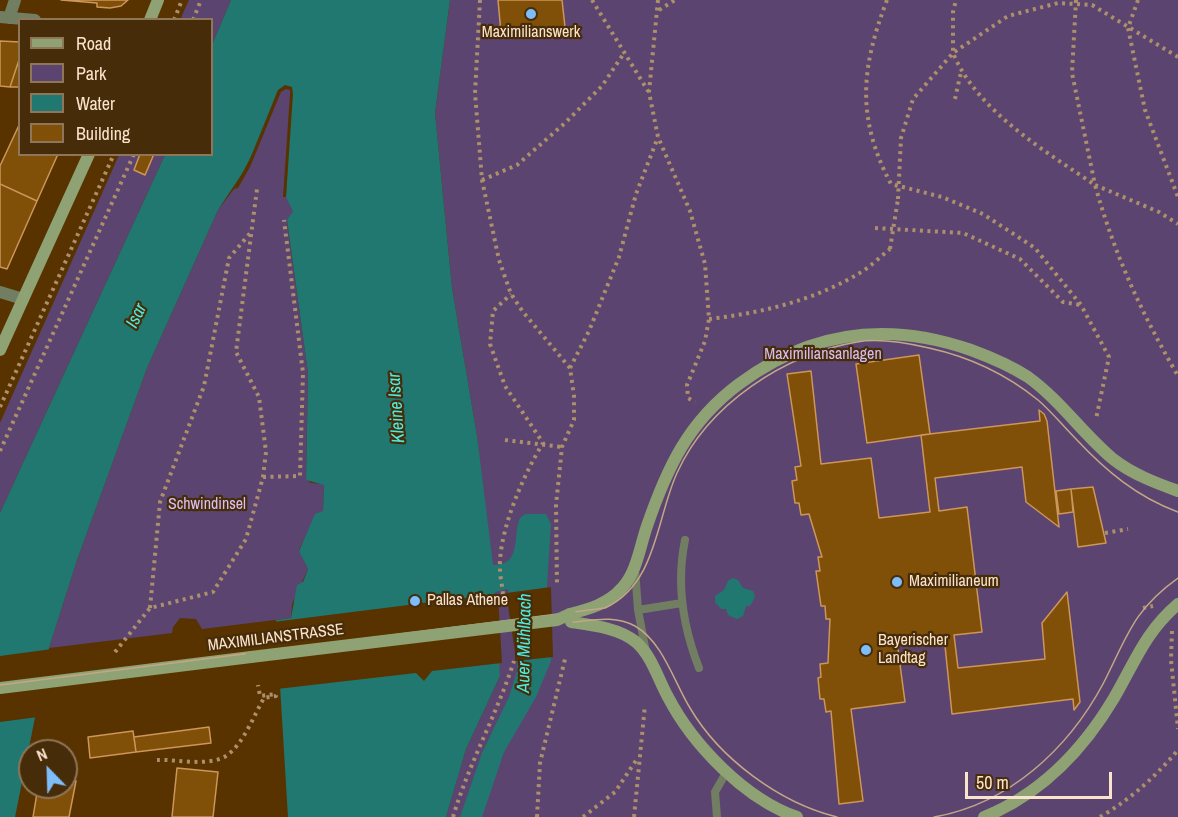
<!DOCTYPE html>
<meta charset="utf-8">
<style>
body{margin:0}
#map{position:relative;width:1178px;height:817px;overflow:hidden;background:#583300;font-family:"Archivo Narrow",sans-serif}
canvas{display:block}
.legend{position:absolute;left:18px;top:18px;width:195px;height:138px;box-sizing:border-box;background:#472c0a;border:2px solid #8f7658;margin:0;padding:8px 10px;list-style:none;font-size:18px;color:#fbe4cc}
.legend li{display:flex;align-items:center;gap:12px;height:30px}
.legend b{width:30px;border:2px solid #8f7658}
.north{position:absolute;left:18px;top:739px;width:60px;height:60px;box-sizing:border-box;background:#472c0a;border:2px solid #8f7658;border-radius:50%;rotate:337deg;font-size:16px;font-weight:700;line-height:24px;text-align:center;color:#fbe4cc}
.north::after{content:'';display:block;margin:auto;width:21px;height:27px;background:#7dbef9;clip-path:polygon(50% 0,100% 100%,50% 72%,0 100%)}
.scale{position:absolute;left:965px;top:772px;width:147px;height:27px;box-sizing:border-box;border:3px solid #fbe4cc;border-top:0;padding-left:8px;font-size:18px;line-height:21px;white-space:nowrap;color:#fbe4cc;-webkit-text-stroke:4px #472c0a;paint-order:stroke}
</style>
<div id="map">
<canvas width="1178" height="817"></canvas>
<ul class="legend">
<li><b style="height:8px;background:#8ea274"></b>Road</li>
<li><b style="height:16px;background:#5b4570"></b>Park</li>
<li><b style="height:16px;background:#217871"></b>Water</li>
<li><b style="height:16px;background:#804f08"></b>Building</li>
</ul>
<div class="north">N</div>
<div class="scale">50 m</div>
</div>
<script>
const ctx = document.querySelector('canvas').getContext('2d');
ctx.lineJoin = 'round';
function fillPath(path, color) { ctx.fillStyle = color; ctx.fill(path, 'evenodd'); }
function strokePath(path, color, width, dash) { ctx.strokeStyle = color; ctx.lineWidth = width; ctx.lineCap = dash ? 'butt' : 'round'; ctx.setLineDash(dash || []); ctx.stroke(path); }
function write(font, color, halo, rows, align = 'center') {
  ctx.font = font + ' "Archivo Narrow",sans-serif'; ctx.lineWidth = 4.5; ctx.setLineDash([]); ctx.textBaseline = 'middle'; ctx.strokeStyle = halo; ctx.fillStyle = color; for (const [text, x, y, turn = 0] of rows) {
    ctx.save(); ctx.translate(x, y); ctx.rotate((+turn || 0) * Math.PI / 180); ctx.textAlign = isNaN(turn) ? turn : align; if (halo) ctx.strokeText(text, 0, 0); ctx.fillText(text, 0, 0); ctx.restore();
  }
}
const green = new Path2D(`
 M189,0H231L212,45V20H180Z
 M450,0H1178V817H446L466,749L500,676L477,436L452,288L435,113Z
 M292,87L293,211L287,221L308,373L306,479L311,483L324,484L323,511L309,529L299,550L308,569L292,604L291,618L202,629L196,619L180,618L173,627L172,633L49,648L77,560L147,368L218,210L234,189L255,149L278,90Z
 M119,155H165L0,513V423Z`);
const water = new Path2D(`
 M231,0H450L435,113L452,288L477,436L493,565C522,565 512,538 520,518L525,514H546L551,524L547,585L551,661L536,697L504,752L482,817H460L482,753L509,697L517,671L518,652L508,589L495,592L500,676L466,749L446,817H288L276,620L291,618L297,585L303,582L308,569L299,551L315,514L323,511L324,485L306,480L308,373L287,220L293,211L286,197L292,87L278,90L247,166L218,210L147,368L77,560L49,648L15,817H0V513L165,155L212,154V45Z
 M733,578L738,580L743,588L753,591L755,597L750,606H746L743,616L737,619L728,615L726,609H721L715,602V596L724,590L728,581Z`);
const pier = new Path2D(`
 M285,85L292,87L293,94L286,197H283L290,94V90L286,89L281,92L250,167L238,188L234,189L255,149L278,90Z
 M551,587L553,657L515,661V652L506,593Z
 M498,594L502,663L432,671L424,681L416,673L277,689L273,622L408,605L415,595L423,603L501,594Z
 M52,649L38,717L0,722V656Z`);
const building = new Path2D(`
 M61,0H128L121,6L110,8L97,7V3Z
 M498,0H562L565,27L501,33Z
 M0,41L20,42V57L10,87L0,86Z
 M20,57V87H10Z
 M20,123V154H58L37,201L0,184V166Z
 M140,154H154L145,175L134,170Z
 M0,184L37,201L7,269L0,267Z
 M919,355L930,434L867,443L856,364Z
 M811,371L821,464L871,458L879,518L930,512L921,435L1040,421L1039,410L1044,414L1047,421L1059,527L1026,502L1022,467L935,478L939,511L967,507L982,632L954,635L958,668L1045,659L1042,623L1067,592L1080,702L1074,710L1073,699L952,714L944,636L897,642L905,702L851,709L863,801L839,804L831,711L826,712L824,699H820L818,678L821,677L820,664L828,663L830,619H826L825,606H821L816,571H820L818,557H822L809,514L801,515L799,503H795L792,481L797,480L795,467L801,466L787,374Z
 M1093,487L1106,543L1078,547L1071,489Z
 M1071,489L1073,512L1059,514L1056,491Z
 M209,727L211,743L136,752L134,737Z
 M133,731L136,752L90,758L88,737Z
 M177,768L218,772L213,817H172Z
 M66,779L76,781L69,817H33L38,787H66Z`);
const path = new Path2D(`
 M480,0L475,93L482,180L499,260L511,294L523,312L570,368L574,396V420L562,447L556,505L557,586
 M592,0L648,91
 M658,0L649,92L658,137L690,211L705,264L709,319L705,341L687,385L688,398L695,402
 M887,0C861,68 856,118 891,184L942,197L983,214L1035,248L1081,305L1109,357L1096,419
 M1076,0L1072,73L1095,185L1159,212L1178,224
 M1138,0L1128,28L1145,110L1178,197
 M659,10L675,0
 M174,20L182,0
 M193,20L201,0
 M1178,57L1092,5L1058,3L1008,16L953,53C977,111 1045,151 1095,185C1115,256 1141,312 1178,376
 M955,99L961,72
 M482,180L517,165L565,123L602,86L624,53
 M898,199L901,138L913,99L953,53V12L956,0
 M875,228L963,233L1020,259L1063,302L1081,305
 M709,319C761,313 812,301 858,274C869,268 880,257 890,249
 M570,368L589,331L619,257L636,194L658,137
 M0,407L114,154
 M505,440L562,447
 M0,451L134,154
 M263,477L300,476L303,373L284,220
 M1105,533L1128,529
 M503,594C502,584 499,572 500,561C502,524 524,474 543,443L505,386L490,344L493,311L511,294
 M150,608L160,502L204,386L229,258L252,231
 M1143,608L1153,606
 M1172,631L1171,660L1178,729
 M115,652L150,608L213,592L246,539L263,477L266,452L259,397L236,352L257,189
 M157,760C176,759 208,767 226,756C243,745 254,715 264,698L276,696V694L260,696L258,685
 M453,817C469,763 497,714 514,661
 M537,817L540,763L565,659
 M583,817L615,792L637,759
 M634,817L645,705
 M1100,817C1131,799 1155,777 1178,750`);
const service = new Path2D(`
 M685,540C676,584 683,627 699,668
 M635,569L638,610L646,652
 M638,610L682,603
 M717,817L715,792L727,771`);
const minor = new Path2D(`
 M0,17L35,20
 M9,18L15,0
 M0,292L23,299`);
const secondary = new Path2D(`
 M150,20L158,0
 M0,350L89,154
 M570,614C589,609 608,604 622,588C637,572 640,546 647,526C667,468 688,422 739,384C810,331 888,321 971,350C990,357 1011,366 1028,377C1060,400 1083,434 1113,459C1132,474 1156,483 1178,491
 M571,622C592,625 619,628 636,642C652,656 658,679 668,697C693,745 745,799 797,817
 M0,688L251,657
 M984,817C1041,794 1083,750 1114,698C1135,662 1145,632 1178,604`);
const tram = new Path2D(`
 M573,622C594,620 615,615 635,626C663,642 674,682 690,708C720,759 780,803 837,817
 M0,685L605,608C657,584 656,519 677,473C708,404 785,354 857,342C879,338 907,343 929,348C970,357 1006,374 1038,400C1052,412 1063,426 1076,439C1106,471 1137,497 1178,512
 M934,817C1009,804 1068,749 1103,684C1127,637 1133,610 1178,578`);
const pathBridge = new Path2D(`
 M890,249L898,199`);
const secondaryBridge = new Path2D(`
 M251,657L557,620L570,614`);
const markers = [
 [531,14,6,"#7dbef9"],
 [897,582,6,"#7dbef9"],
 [415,601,6,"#7dbef9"],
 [866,650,6,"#7dbef9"]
];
const poiNames = [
 ["Maximilianswerk",531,33,"center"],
 ["Maximilianeum",909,582],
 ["Pallas Athene",427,601],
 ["Bayerischer",878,641],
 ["Landtag",878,659]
];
const parkNames = [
 ["Maximiliansanlagen",823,355],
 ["Schwindinsel",207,505]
];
const streetNames = [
 ["MAXIMILIANSTRASSE",276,638,-7]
];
const waterNames = [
 ["Isar",137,316,-64],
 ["Kleine Isar",397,408,-94],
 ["Auer Mühlbach",525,643,-89]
];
fillPath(green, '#5b4570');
fillPath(water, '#217871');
fillPath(pier, '#583300');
fillPath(building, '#804f08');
strokePath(building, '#cd965a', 1.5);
strokePath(path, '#ad8f6b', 4, [3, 4.5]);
strokePath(service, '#717e61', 8);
strokePath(minor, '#717e61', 12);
strokePath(secondary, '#8ea274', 12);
strokePath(tram, '#c3a786', 1.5);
strokePath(pathBridge, '#ad8f6b', 4, [3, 4.5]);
strokePath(secondaryBridge, '#8ea274', 12);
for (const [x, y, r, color] of markers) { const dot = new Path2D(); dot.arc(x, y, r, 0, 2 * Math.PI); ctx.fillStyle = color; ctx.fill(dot); strokePath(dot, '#472c0a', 2); }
write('16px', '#fbe4cc', '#472c0a', poiNames, 'left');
write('16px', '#d9bef4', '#472c0a', parkNames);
write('16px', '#fbe4cc', '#472c0a', streetNames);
write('italic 18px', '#4decdf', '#472c0a', waterNames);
</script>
